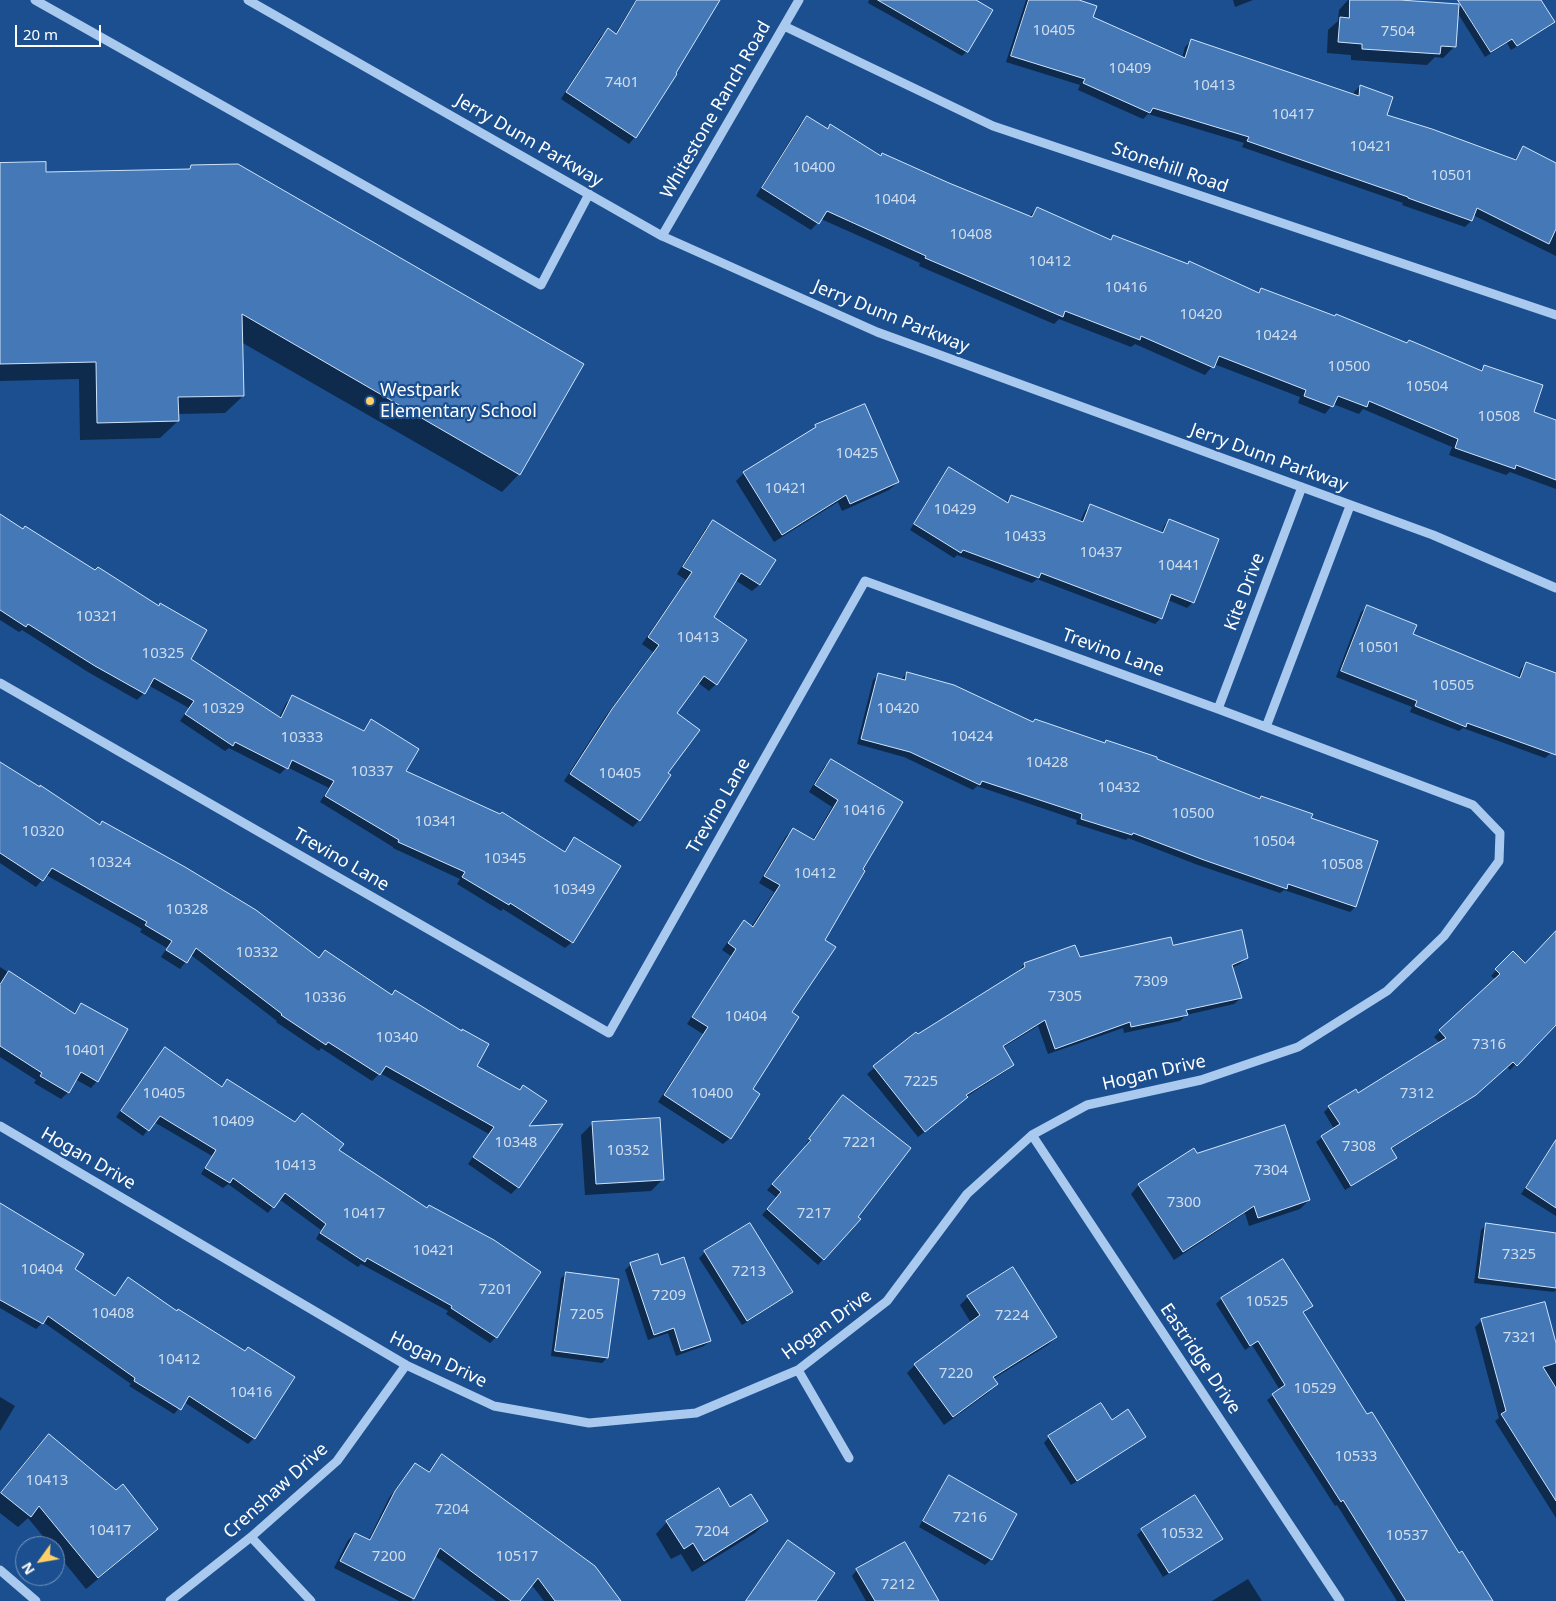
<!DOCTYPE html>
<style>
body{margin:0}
#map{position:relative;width:1556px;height:1601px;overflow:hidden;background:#1b4f8f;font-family:"Noto Sans",sans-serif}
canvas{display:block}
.north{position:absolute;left:15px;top:1536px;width:50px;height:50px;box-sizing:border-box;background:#1b4f8f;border:1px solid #7695bc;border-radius:50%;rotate:238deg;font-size:14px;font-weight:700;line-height:20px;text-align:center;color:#fff}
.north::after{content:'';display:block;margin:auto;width:18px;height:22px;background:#ffd166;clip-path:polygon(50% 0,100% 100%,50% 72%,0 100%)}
.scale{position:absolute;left:15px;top:25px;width:86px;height:22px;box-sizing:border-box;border:2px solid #fff;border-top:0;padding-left:6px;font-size:15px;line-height:18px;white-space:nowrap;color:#fff;-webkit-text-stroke:4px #1b4f8f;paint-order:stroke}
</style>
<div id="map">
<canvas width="1556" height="1601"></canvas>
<div class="north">N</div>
<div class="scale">20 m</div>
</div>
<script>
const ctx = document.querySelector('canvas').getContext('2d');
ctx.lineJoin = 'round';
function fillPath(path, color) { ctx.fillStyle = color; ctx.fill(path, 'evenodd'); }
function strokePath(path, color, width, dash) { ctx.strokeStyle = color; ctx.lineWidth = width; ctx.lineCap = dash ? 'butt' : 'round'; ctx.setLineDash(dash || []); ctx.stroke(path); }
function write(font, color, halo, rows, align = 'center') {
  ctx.font = font + ' "Noto Sans",sans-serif'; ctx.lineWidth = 4.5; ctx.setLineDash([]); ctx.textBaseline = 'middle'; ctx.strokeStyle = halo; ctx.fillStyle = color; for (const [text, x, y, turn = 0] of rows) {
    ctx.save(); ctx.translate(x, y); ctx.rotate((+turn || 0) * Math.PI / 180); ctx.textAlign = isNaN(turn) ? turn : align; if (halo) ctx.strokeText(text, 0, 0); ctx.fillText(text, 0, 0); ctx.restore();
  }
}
const shadow = new Path2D(`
 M636,0H719L635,137L629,144L561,99L601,36L608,30L615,34Z
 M869,0H973L967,51L962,56L868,3Z
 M1026,0H1075L1092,18L1182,58L1185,47L1191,41L1354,95V92L1360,86L1385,116L1514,160L1523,148L1556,165V256L1473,215L1471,221L1465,227L1402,205L1403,203L1242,147L1244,143L1148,114L1143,119L1078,90L1080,85L1006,62Z
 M1233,0H1253L1235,7Z
 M1348,0H1381L1457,10L1467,0H1540L1553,21L1548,27L1511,50L1507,43L1485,57L1457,12L1455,46L1443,58L1435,57L1427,65L1351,60V55L1327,53L1328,30L1338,21L1339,10Z
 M807,117L827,129L830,126L880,157L1029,217L1037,208L1109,241L1113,237L1187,265L1189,263L1257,293L1261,289L1406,344L1409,341L1479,372L1484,366L1532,413L1556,422V489L1510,472L1506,475L1449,455L1452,447L1363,409L1359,414L1333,404L1325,414L1298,403L1300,397L1214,364L1205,375L1135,344L1131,347L1059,319L1054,324L919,266L920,263L821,219L811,230L756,196L800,124Z
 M0,164L45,173L188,170L191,167L519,474L502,492L241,342L243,396L225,413L178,414V421L160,438L80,440L79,379L0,381Z
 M816,426L898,482L889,490L842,511L838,502L774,542L736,481L744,473L811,431Z
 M949,469L1006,502L1011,496L1080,522L1085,511L1090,506L1161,534L1164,526L1169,520L1193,602L1187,608L1168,600L1161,618L1155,624L1037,579L1032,583L957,555L954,558L910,530L944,474Z
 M0,516L189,659L279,718L286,703L293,697L362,732L371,721L404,771L564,852L575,839L572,942L565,948L503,909L501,911L457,884L460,879L393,848V847L320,802L329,788L287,767L280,774L229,748L225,751L180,721L189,708L148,685L144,693L137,700L88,672L22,630L19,632L0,620Z
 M713,522L771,566L759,585L752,591L735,580L712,617L716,684L709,691L697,682L675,713L666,774L639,820L633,827L564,781L605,717L653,652L642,644L686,580L677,574L706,528Z
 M1367,607L1412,635L1518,678L1521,669L1526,664L1556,674V738L1551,753L1545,758L1463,728L1459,731L1410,712L1412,707L1336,677L1361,612Z
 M907,673L1032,723L1035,720L1104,744L1107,741L1259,800L1262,797L1310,818L1355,907L1350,912L1284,890L1280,893L1198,865L1128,838L1126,840L1076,824L1077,820L977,786L973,790L904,757L857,744L873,680L879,674L901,680Z
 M831,760L861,870L823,940L790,1013L751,1089L730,1138L723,1144L658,1102L703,1034L687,1024L731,956L722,950L737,929L744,922L751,927L774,892L759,883L786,836L793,829L812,841L832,807L809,792L824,767Z
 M0,764L99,826L102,823L318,959L325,952L391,996L395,992L475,1066L519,1091L523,1086L527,1128L560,1126L518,1187L511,1194L468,1164L489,1134L380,1073L372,1081L321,1048L319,1051L276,1022L277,1021L191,955L180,969L161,957L167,948L140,932L142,929L46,875L36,887L0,863Z
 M1172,947L1247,957L1240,964L1231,968L1241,998L1234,1004L1186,1015L1180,1021L1124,1033L1123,1028L1048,1054L1038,1026L1002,1048L1013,1065L1006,1071L966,1097L960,1104L918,1137L867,1074L916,1034L917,1036L1019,973L1018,971L1025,964Z
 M1513,953L1525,964L1556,954V1023L1510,1070L1506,1066L1469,1100L1391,1149L1396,1158L1390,1163L1345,1190L1316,1142L1334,1129L1324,1112L1329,1107L1358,1095L1440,1043L1434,1037L1496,980L1491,976Z
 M0,967L73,1014L81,1004L97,1081L91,1088L75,1079L68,1092L61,1099L34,1083L36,1080L0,1057Z
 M165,1049L220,1088L227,1081L427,1209L539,1272L496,1337L490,1343L446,1314L448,1311L361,1264L358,1267L316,1239L321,1230L279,1199L268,1213L228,1184L223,1188L201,1174L212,1156L154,1122L143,1136L116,1117Z
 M838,1102L857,1217L859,1219L818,1265L762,1215L777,1198L767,1190L807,1146L805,1145Z
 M592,1124L663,1179L651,1191L585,1195L581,1135Z
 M1556,1140V1216L1521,1194Z
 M1139,1185L1309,1200L1300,1209L1249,1226L1245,1213L1174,1260L1131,1194Z
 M0,1205L73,1269L114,1297L128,1278L176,1313L244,1352L254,1438L248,1444L184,1402L174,1414L129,1386L131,1384L43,1322L36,1329L0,1308Z
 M1487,1224L1556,1234V1290L1554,1292L1474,1283L1481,1230Z
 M705,1252L792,1292L786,1297L742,1325L699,1258Z
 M1283,1261L1311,1306L1303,1314L1367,1416L1458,1554L1491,1601H1397L1337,1505L1335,1506L1267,1400L1280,1390L1252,1345L1245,1350L1216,1304L1221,1299Z
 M631,1264L710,1341L704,1346L676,1356L668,1333L648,1340L625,1270Z
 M567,1273L607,1358L602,1363L551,1356L561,1278Z
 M968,1297L1056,1337L1048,1345L993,1379L996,1384L988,1393L944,1425L907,1373L915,1365L971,1323L960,1305Z
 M1482,1320L1556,1348V1518L1495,1421L1499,1418L1475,1327Z
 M0,1397L15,1406L0,1431Z
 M1112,1421L1145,1437L1139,1442L1071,1485L1044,1443L1049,1437Z
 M49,1436L116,1491L157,1529L145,1540L86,1589L55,1551V1546H51L28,1518L18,1527L0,1513V1494L37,1447Z
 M442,1455L619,1601H544L531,1584L519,1601H496L435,1556L413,1598L411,1601H399L334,1568L348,1540L355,1534L368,1541L389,1498L409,1471L415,1465L427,1473Z
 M950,1477L1016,1514L991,1559L985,1565L919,1527L944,1482Z
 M730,1509L767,1521L755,1533L692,1572L681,1554L671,1559L656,1534L667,1522Z
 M1142,1530L1221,1539L1216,1544L1163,1577L1137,1535Z
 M857,1570L938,1601H866L852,1576Z
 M1248,1579L1262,1601H1212Z`);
const building = new Path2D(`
 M637,0H720L676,73L677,74L636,138L566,92L608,28L616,34Z
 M878,0H976L993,10L968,52Z
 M1029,0H1079L1097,6L1093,17L1185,58L1191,39L1359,96L1360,85L1393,97L1387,115L1432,129L1516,160L1523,146L1556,163V229L1549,244L1477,208L1472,221L1408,198V197L1247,141L1249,137L1153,108L1150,113L1083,83L1085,79L1011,56Z
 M1350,0H1400L1459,4L1456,47L1441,46L1440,54L1362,49V44L1338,42L1340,17L1349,18Z
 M1458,0H1541L1555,22L1517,46L1512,39L1491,52Z
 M807,116L828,129L830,124L881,156L882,153L949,183L1032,217L1037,207L1111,240L1113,235L1188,264L1189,261L1259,293L1261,288L1335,316L1336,314L1407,343L1409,340L1482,371L1484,365L1543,385L1534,412L1556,420V480L1516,465L1515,469L1455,448L1458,439L1369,401L1367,407L1338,396L1333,407L1304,396L1306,390L1219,356L1214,368L1141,336L1140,340L1065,311L1063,317L925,258L926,256L827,211L819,224L762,188Z
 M46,162V172L190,169L191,165L238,164L584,364L520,475L242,314L244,396L178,397L179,421L97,423L96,362L0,364V163Z
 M865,404L899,482L850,504L846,495L782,535L743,472L816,427L815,425Z
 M949,467L1008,503L1011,495L1083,522L1090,504L1163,533L1169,519L1219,539L1194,603L1171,594L1162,619L1041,573L1039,578L963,550L961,553L914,524Z
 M0,514L23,529L25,526L95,570L98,567L159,606L160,603L207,630L191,659L281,718L292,695L364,731L371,719L419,749L406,771L500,814L502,812L565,852L574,837L621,866L573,943L510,903L509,905L462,877L465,872L398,842L399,840L325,796L334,781L292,760L288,769L235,742L233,746L185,714L194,701L154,678L145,694L95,666L28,624L26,627L0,610Z
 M713,520L776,560L760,585L741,573L714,617L747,640L717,685L704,676L677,713L700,730L668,773L671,775L640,821L570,774L612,709L659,645L648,637L692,572L683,567Z
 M1367,605L1417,625L1413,634L1520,678L1526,662L1556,673V755L1467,723L1466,727L1415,706L1417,701L1341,671Z
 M907,672L954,685L1033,722L1035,719L1105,743L1106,740L1157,757V759L1260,799L1261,796L1313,814L1311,818L1378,841L1356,907L1288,884L1287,889L1204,860L1133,833L1132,835L1081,819L1082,814L982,781L980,785L910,752L861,739L878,673L905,680Z
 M831,759L903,802L863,869L865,871L825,940L836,947L792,1012L799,1017L753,1089L760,1094L731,1139L664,1095L708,1027L692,1017L736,949L728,943L744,920L753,927L780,885L764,876L793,828L814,840L838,800L815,785Z
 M0,762L40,787V785L100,825L102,821L185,867L256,910L319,958L325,950L392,995L395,990L462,1031V1029L489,1044L477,1066L520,1090L523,1085L547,1101L529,1126L563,1124L519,1188L473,1157L494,1127L386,1066L380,1075L328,1042L326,1045L281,1015L282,1014L196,948L187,963L166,950L172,941L145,925L147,922L52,868L43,881L0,853Z
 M1242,930L1248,958L1232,965L1242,998L1186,1010L1188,1015L1131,1027L1130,1022L1055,1049L1045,1020L1003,1046L1014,1065L966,1095L968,1097L925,1132L873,1066L916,1032L918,1034L1025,967L1024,963L1075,945L1080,957L1171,937L1173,945Z
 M1556,931V1025L1517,1066L1513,1062L1476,1095L1391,1148L1397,1158L1351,1186L1321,1136L1340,1124L1328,1106L1356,1089L1358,1093L1446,1038L1439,1030L1500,974L1495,969L1513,951L1525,963Z
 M9,971L75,1014L81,1003L128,1029L98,1082L81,1072L69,1093L40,1076L42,1073L0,1046V985Z
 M165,1047L222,1087L227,1079L295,1122L302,1113L344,1144L339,1150L427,1208L429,1205L494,1240L541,1272L497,1338L451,1308L452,1306L367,1258L365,1262L320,1233L326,1224L285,1193L274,1208L233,1178L230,1183L205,1168L216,1150L160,1116L149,1131L121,1111Z
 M843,1095L911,1148L858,1217L861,1219L824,1260L767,1209L781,1192L772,1184L811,1140L809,1139Z
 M660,1118L664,1180L596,1184L592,1122Z
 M1285,1125L1310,1200L1258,1218L1254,1206L1183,1252L1138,1184L1194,1148L1197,1153Z
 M1556,1140V1208L1526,1188Z
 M0,1203L84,1254L75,1269L115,1296L128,1277L177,1311L178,1309L245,1351L248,1347L295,1377L255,1439L189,1396L181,1410L134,1381L135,1378L48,1316L43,1324L0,1300Z
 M750,1223L793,1292L747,1321L704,1251Z
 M1486,1223L1556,1233V1288L1479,1278Z
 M658,1254L661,1265L684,1257L711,1341L681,1351L674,1328L654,1335L630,1263Z
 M1283,1259L1313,1306L1303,1312L1367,1414L1372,1412L1459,1553L1462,1551L1493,1601H1406L1343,1500L1341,1502L1272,1394L1285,1385L1258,1341L1250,1346L1221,1298Z
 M1013,1267L1057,1337L993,1377L998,1384L953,1417L914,1364L980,1315L967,1296Z
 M566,1272L619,1279L608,1358L555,1351Z
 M1545,1302L1556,1343V1363L1543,1367L1556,1388V1501L1501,1414L1506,1411L1481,1319Z
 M1101,1403L1112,1420L1128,1409L1146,1437L1077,1481L1048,1436Z
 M49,1434L116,1490L123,1484L158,1529L98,1578L39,1506L31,1517L1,1493Z
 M442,1454L595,1566L621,1601H555L538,1578L520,1601H511L440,1548L414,1599L340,1561L355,1533L370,1540L395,1491L415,1463L429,1472Z
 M949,1475L1017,1514L992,1560L923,1521Z
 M719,1488L730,1507L751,1494L768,1521L704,1561L693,1543L684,1549L666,1521Z
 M1195,1495L1223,1539L1169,1573L1141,1529Z
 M788,1540L835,1573L816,1601H746Z
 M905,1542L939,1601H875L856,1569Z`);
const minor = new Path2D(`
 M35,0L541,285L589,194
 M248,0L662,236L877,332L1433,535L1556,588
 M784,26L993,126L1556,315
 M662,236L799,0
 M0,683L609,1033L865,581L1218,709L1473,805L1500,833L1499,861L1444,936L1387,991L1298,1047L1201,1080L1087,1105L1032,1135L967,1194L887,1301L798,1370L696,1413L589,1423L494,1406L406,1365L0,1126
 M1218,709L1302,487
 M1266,727L1350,506
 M1032,1135L1340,1601
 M798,1370L849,1458
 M251,1537L311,1601
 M0,1570L36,1601
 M170,1601L251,1537L337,1461L406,1365`);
const markers = [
 [370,401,5,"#ffd166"]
];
const numberNames = [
 ["10405",1054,31],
 ["7504",1398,32],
 ["10409",1130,69],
 ["7401",622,83],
 ["10413",1214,86],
 ["10417",1293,115],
 ["10421",1371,147],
 ["10400",814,168],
 ["10501",1452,176],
 ["10404",895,200],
 ["10408",971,235],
 ["10412",1050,262],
 ["10416",1126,288],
 ["10420",1201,315],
 ["10424",1276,336],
 ["10500",1349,367],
 ["10504",1427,387],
 ["10508",1499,417],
 ["10425",857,454],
 ["10421",786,489],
 ["10429",955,510],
 ["10433",1025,537],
 ["10437",1101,553],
 ["10441",1179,566],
 ["10321",97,617],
 ["10413",698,638],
 ["10501",1379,648],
 ["10325",163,654],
 ["10505",1453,686],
 ["10329",223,709],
 ["10420",898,709],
 ["10424",972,737],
 ["10333",302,738],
 ["10428",1047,763],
 ["10337",372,772],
 ["10405",620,774],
 ["10432",1119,788],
 ["10416",864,811],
 ["10500",1193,814],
 ["10341",436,822],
 ["10320",43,832],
 ["10504",1274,842],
 ["10345",505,859],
 ["10324",110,863],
 ["10508",1342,865],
 ["10412",815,874],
 ["10349",574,890],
 ["10328",187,910],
 ["10332",257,953],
 ["7309",1151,982],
 ["7305",1065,997],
 ["10336",325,998],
 ["10404",746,1017],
 ["10340",397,1038],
 ["7316",1489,1045],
 ["10401",85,1051],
 ["7225",921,1082],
 ["10405",164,1094],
 ["10400",712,1094],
 ["7312",1417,1094],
 ["10409",233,1122],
 ["10348",516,1143],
 ["7221",860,1143],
 ["7308",1359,1147],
 ["10352",628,1151],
 ["10413",295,1166],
 ["7304",1271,1171],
 ["7300",1184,1203],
 ["10417",364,1214],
 ["7217",814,1214],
 ["10421",434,1251],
 ["7325",1519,1255],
 ["10404",42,1270],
 ["7213",749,1272],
 ["7201",496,1290],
 ["7209",669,1296],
 ["10525",1267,1302],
 ["10408",113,1314],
 ["7205",587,1315],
 ["7224",1012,1316],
 ["7321",1520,1338],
 ["10412",179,1360],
 ["7220",956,1374],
 ["10529",1315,1389],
 ["10416",251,1393],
 ["10533",1356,1457],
 ["10413",47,1481],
 ["7204",452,1510],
 ["7216",970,1518],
 ["10417",110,1531],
 ["7204",712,1532],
 ["10532",1182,1534],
 ["10537",1407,1536],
 ["7200",389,1557],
 ["10517",517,1557],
 ["7212",898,1585]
];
const streetNames = [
 ["Whitestone Ranch Road",716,110,-60],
 ["Jerry Dunn Parkway",529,141,30],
 ["Stonehill Road",1170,168,19],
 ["Jerry Dunn Parkway",891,317,22],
 ["Jerry Dunn Parkway",1269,458,20],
 ["Kite Drive",1245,592,-69],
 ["Trevino Lane",1113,653,20],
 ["Trevino Lane",719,806,-60],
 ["Trevino Lane",341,860,30],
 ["Hogan Drive",1154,1073,-13],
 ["Hogan Drive",88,1159,30],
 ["Hogan Drive",827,1325,-36],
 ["Eastridge Drive",1200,1359,56],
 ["Hogan Drive",438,1360,26],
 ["Crenshaw Drive",276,1491,-42]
];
const poiNames = [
 ["Westpark",380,391],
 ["Elementary School",380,412]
];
fillPath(shadow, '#0007');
fillPath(building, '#4478b7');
strokePath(building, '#cfe3fa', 1);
strokePath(minor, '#a9c9ee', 9);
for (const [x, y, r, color] of markers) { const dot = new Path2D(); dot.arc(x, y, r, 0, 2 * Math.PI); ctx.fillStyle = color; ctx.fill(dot); strokePath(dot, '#1b4f8f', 2); }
write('15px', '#d0dded', null, numberNames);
write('18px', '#fff', '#1b4f8f', streetNames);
write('18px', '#fff', '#1b4f8f', poiNames, 'left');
</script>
